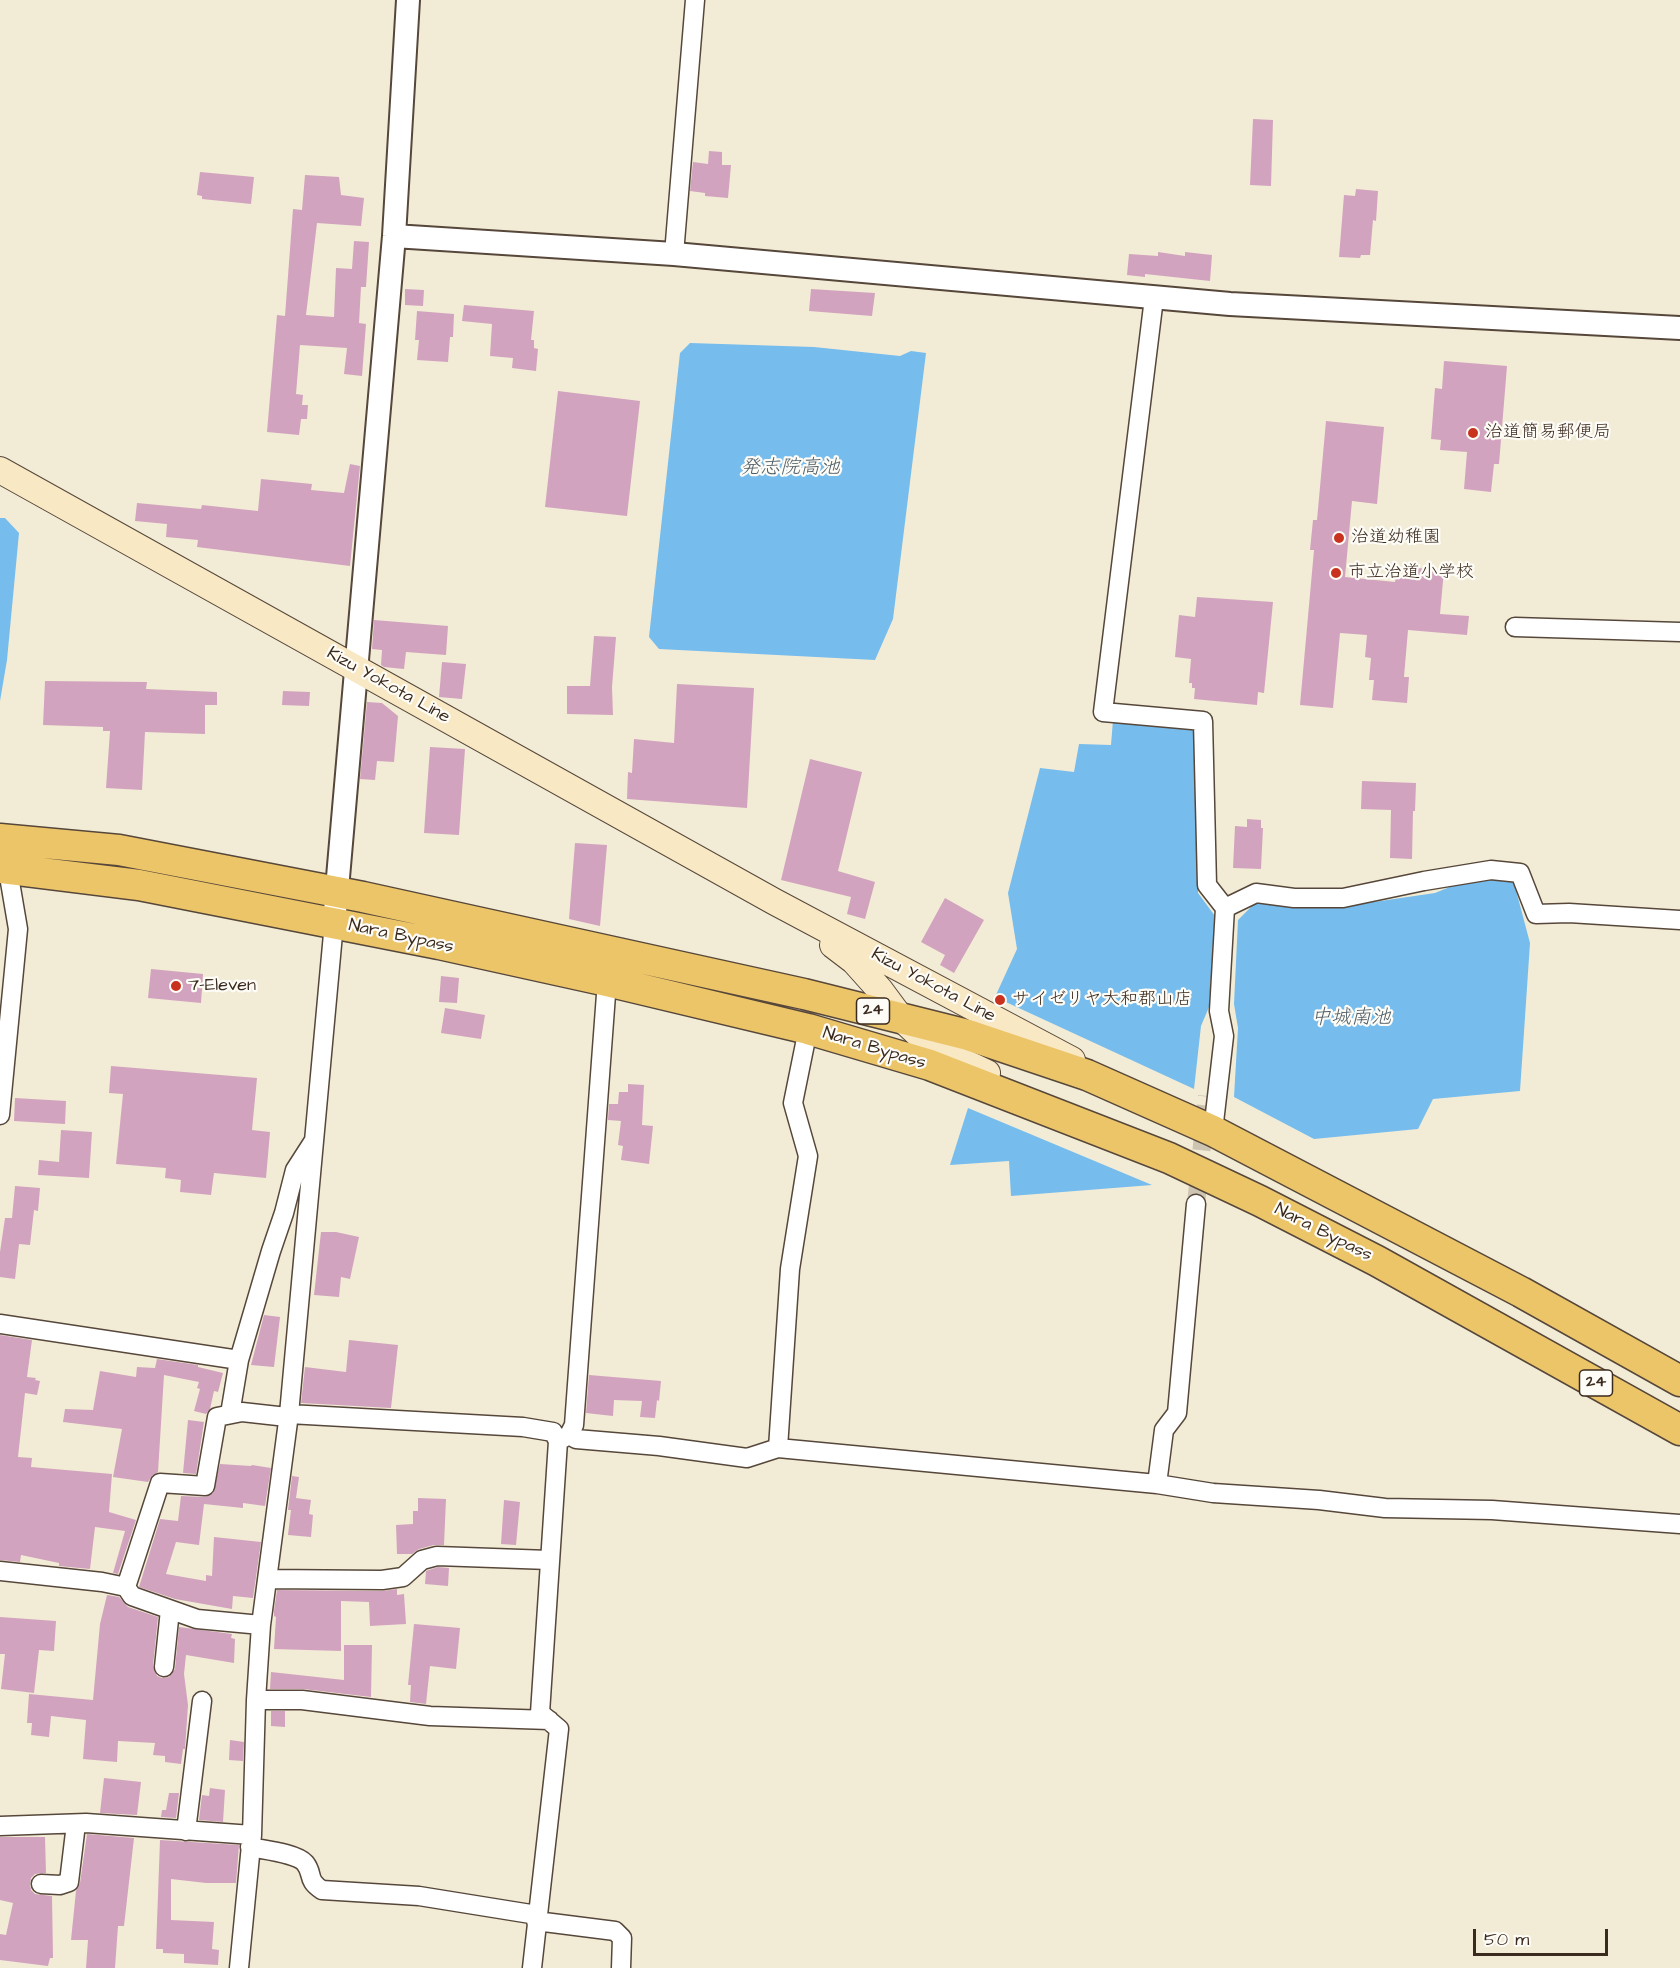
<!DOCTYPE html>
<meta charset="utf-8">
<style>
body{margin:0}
#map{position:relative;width:1680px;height:1968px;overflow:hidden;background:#f2ecd6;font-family:"Architects Daughter",sans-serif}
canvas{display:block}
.scale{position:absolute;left:1473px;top:1929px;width:135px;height:27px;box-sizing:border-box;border:3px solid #3b2a1e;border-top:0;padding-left:8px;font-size:18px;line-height:21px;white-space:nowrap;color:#3b2a1e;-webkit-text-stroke:4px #fdfcf7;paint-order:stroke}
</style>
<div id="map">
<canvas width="1680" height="1968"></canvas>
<div class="scale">50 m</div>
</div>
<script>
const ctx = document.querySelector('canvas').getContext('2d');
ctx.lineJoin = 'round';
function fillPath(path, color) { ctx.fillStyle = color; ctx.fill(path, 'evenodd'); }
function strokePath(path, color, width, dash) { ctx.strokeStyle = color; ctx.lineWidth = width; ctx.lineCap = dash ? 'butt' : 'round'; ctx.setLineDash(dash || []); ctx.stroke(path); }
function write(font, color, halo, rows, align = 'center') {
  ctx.font = font + ' "Architects Daughter","Klee One",sans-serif'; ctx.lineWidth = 4.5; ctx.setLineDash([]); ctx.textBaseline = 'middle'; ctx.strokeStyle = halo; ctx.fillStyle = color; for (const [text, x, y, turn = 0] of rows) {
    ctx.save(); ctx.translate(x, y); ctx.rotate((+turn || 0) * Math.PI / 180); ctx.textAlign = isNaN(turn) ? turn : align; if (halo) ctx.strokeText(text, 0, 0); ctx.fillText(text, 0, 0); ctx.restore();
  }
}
const water = new Path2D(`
 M690,343L814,347L900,356L911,351L926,353L893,619L875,660L659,649L649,637L680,353Z
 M0,518H5L19,533L7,660L0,701Z
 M1113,720L1194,727L1198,731V893L1215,916L1209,1007L1201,1026L1194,1089L995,997L1017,949L1008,893L1040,768L1074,772L1079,744L1111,745Z
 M1513,879L1530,943L1520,1091L1433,1099L1418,1129L1314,1139L1234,1097L1238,1028L1234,1004L1238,920L1254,904L1353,905L1435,893L1467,880Z
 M968,1108L1152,1185L1011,1196L1009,1161L950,1165Z`);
const building = new Path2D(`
 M1253,119L1273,120L1271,186L1250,185Z
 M709,151L722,152V165H731L728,198L705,196V193L690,191L693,162L708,164Z
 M200,172L254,177L251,204L202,199V196L197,195Z
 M305,175L339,177L341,195L364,198L361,226L317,223L306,315L334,317L336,268L352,269L354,241L369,242L366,287H361L359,323L366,324L362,376L344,374L347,348L300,345L296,394L303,395L302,405H308L307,419H301L299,435L267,432L277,315L285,316L293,209L302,210Z
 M1356,189L1378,191L1376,221L1373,220L1370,255H1361L1360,258L1339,257L1344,195L1355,196Z
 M1158,252L1185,256V252L1212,255L1210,281L1145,274V277L1127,275L1129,254L1158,256Z
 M405,289L424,290L423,306L405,305Z
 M811,289L875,293L872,316L809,311Z
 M464,305L534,311L531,340H534V348L538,349L536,371L512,368L513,358L490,356L492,324L462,321Z
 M417,311L454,314L453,337H450L448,362L417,360L419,340H415Z
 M1444,361L1507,366L1499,464H1494L1491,492L1464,489L1467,452L1440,450L1441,440L1431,439L1435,388L1442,389Z
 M558,391L640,401L627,516L545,507Z
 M1326,421L1384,427L1377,504L1352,501L1345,577L1395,582L1396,575L1416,577L1417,568L1444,570L1440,614L1469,616L1467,635L1408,630L1404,677H1409L1407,703L1372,700L1374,680H1369L1371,658L1365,657L1367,635L1340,633L1333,708L1300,705L1314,550H1310L1313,520H1317Z
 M350,464L360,466L350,566L197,547L198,540L166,537L167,524L135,521L137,503L201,509L202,505L258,511L261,479L312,484L311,490L344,493Z
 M1197,597L1273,602L1264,693L1258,692L1257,705L1194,699L1195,688H1192V683H1189L1191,659L1175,657L1179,615L1195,617Z
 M374,620L448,626L446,655L406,652L404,669L384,667L381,665L382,650L372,649Z
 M594,636L616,637L612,687L613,715L567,714V686H590Z
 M442,662L466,664L462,699L439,697Z
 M45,681L147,682L146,689L217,692V705H205V734L145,732L142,790L106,788L110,731H103V727L43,725Z
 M677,684L754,688L747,808L627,799L628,772L632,773L634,739L674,743Z
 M283,691L310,692L309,706L282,705Z
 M367,702L382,703L398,716L394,762L377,761L375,780L360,779Z
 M430,747L465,749L459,835L424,833Z
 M810,759L862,772L838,871L875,882L865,919L847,914L851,897L781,880Z
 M1362,781L1416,783L1415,811H1413L1412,859L1390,858L1391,810L1361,809Z
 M1247,819L1261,820V828H1263L1261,869L1233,868L1235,826L1247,827Z
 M575,843L607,845L600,926L569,919Z
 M945,898L984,920L954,973L940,965L945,955L921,942Z
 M151,969L203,974L201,1003L148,998Z
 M441,976L459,978L457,1003L439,1002Z
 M445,1008L485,1015L481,1039L441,1033Z
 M111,1066L257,1078L252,1130L270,1132L266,1178L214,1173L211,1195L180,1192L181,1180L165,1178L166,1168L116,1164L123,1094L109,1093Z
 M628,1084L644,1085L642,1125L653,1126L649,1164L621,1160L623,1146L618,1145L621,1121L608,1120L609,1104H618L619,1092H628Z
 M15,1098L66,1101L65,1124L14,1121Z
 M61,1130L92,1132L89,1178L38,1175L39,1160L59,1162Z
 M15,1186L40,1188L38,1211L34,1210L30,1245L19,1244L15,1279L0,1277V1252L5,1218H12Z
 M321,1232H336L359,1237L350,1279L341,1277L339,1297L314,1295Z
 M264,1315L280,1317L274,1367L251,1365Z
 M0,1335L32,1340L27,1377L36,1378L35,1380L40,1381L37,1395L25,1393L18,1457L32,1458L31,1467L112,1474L109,1512L136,1520L118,1574L113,1573L125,1531L95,1527L90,1569L59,1566V1563L21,1555L20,1562L0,1560Z
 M349,1340L398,1345L391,1408L301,1403L305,1367L346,1372Z
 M157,1359L198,1365V1367L223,1373L218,1392L214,1391L210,1409L206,1414L194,1411L200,1389L197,1388L199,1382L164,1375L158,1472L152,1476L148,1482L113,1477L122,1429L63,1422L65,1409L93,1410L100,1371L136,1377L137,1367L155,1368Z
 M589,1375L661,1381L659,1401L657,1400L655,1418L640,1417L642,1401L614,1400L613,1416L586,1413Z
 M188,1420L204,1422L196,1474L183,1473Z
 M220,1464L251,1466L252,1465L271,1468L265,1506L243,1503V1508L204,1504L199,1545L176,1542L166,1574L206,1581V1575L212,1576L214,1537L261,1542L253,1598L233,1596L232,1609L175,1599L139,1587L160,1519L178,1521L181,1496L205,1497L213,1493Z
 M292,1476L299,1477L296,1498L311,1500L309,1514L313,1515L311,1537L288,1535L291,1510H288Z
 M418,1498L446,1499L444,1545H434L419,1549L412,1554H397L396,1525L413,1524V1511H418Z
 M504,1500L520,1502L516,1545L501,1544Z
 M438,1567L449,1568L448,1586L425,1584L426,1571Z
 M397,1589V1595L404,1594L406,1624L370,1626L369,1602L341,1601V1651L274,1649L276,1617L274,1616V1611L277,1590L382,1591Z
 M107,1595L119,1597L128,1607L158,1617L153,1666L157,1676L162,1678L169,1677L175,1669L179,1627L232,1634L231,1638L235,1639L234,1663L186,1655L184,1674L188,1705L185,1749H183L181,1764L165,1762V1756L153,1755L155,1743L118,1741L117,1762L83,1759L86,1720L51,1716L49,1737L31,1735L32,1723H27L29,1694L93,1700L100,1624Z
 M0,1617L56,1621L54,1651L39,1650L34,1693L1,1689L5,1654H0Z
 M414,1624L460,1628L456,1669L430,1666L426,1704L410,1702L411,1685H408Z
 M344,1645H372L371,1697L303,1689H270L271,1672L344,1680Z
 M271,1711H285V1727L271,1726Z
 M230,1740L244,1742L243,1761L229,1760Z
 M104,1778L141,1782L137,1815L100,1813Z
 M210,1788L225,1790L223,1822L199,1820L202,1795L209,1796Z
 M169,1793H179L176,1818L161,1817L162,1810H166Z
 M87,1834L134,1838L124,1926H118L115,1968H86L88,1940H71L76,1891L80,1883Z
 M0,1837H45L46,1873L35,1874L31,1878L30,1884L31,1890L35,1894L52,1896L53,1958H50L48,1966L0,1960V1934L6,1935L13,1903L0,1900Z
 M160,1840L239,1845L236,1883H206L171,1879V1920L214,1922L212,1949L219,1950L218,1965L184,1963V1954L163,1953V1949H156Z`);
const minorTunnel = new Path2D(`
 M1196,1204L1207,1096`);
const minor = new Path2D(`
 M674,254L695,0
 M1154,298L1103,712L1203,721L1207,885L1225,908L1219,1011L1224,1036L1213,1131
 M1515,627L1680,632
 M1225,908L1256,893L1294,898H1343L1424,881L1491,870L1520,873L1536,914L1569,913L1680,920
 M0,1115L18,929L10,882V869
 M0,1324L239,1360
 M230,1414L239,1360L271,1251L284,1213L295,1170L313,1142
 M289,1414L523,1427L553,1432L558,1441
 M569,1435L576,1439L659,1446L747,1458L778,1448L1157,1484L1213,1493L1319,1500L1385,1508L1492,1510L1680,1524
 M778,1448L790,1269L808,1156L793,1103L808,1029
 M1157,1484L1164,1430L1177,1413L1196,1204
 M0,1571L102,1582L126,1587L132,1596L197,1619L261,1625
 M267,1579L382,1580L403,1577L422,1560L437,1556L549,1560
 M126,1587L160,1483L205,1486L217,1417L242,1412L287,1417
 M164,1667L170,1610
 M256,1700H302L430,1716L549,1720
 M0,1826L86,1823L252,1835
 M186,1831L202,1701
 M250,1847C263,1850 296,1853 305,1863C314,1874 306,1880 322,1890L419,1896L537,1915
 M41,1884L60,1885L69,1882L76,1824
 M536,1921L615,1931L622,1938L621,1968
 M239,1968L252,1835L256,1700L261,1625L289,1414L334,923
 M532,1968L559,1729L540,1713L558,1441L569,1435L574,1425L607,981`);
const tertiary = new Path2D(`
 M394,236L674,254L1230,304L1680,328
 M334,923L394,236L408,0`);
const secondary = new Path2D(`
 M0,470L775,902L1072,1060
 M833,945L854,961L880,990L900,1017L932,1047L987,1073`);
const trunk = new Path2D(`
 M0,839L119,850L363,897L804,994L968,1035L1087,1075L1213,1131L1521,1292L1680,1381
 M0,868L139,885L439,944L607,981L808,1029L930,1065L1169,1158L1260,1201L1377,1261L1680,1430`);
const markers = [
 [1473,433,6,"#c8321e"],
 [1339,538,6,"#c8321e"],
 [1336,573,6,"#c8321e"],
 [176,986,6,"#c8321e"],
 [1000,1000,6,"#c8321e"]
];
const shields = [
 [873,1011,33],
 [1596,1383,33]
];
const shieldNames = [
 ["24",873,1011],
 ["24",1596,1383]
];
const poiNames = [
 ["治道簡易郵便局",1485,433],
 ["治道幼稚園",1351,538],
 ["市立治道小学校",1348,573],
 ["7-Eleven",188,986],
 ["サイゼリヤ大和郡山店",1012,1000]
];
const streetNames = [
 ["Kizu Yokota Line",388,686,29],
 ["Nara Bypass",401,937,12],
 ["Kizu Yokota Line",933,986,28],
 ["Nara Bypass",874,1049,17],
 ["Nara Bypass",1323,1233,27]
];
const waterNames = [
 ["発志院高池",790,469],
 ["中城南池",1351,1019]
];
fillPath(water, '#76bced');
fillPath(building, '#d2a3be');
strokePath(minorTunnel, '#cdc5b1', 18, [18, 9]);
strokePath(minor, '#56473a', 21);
strokePath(tertiary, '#56473a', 26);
strokePath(secondary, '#56473a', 28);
strokePath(trunk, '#56473a', 33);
strokePath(minor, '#fff', 18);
strokePath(tertiary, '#fff', 22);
strokePath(secondary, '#f8e8c3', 26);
strokePath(trunk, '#edc569', 30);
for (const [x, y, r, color] of markers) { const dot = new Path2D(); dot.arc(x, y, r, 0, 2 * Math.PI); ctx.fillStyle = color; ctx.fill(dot); strokePath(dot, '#fdfcf7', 2); }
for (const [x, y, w] of shields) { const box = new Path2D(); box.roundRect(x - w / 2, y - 13, w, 26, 4.5); ctx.fillStyle = '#fdfcf7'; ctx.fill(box); strokePath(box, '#3b2a1e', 1.5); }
write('bold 16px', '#3b2a1e', null, shieldNames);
write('18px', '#3b2a1e', '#fdfcf7', poiNames, 'left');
write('18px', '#3b2a1e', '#fdfcf7', streetNames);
write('italic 20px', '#505d66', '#fdfcf7', waterNames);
</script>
